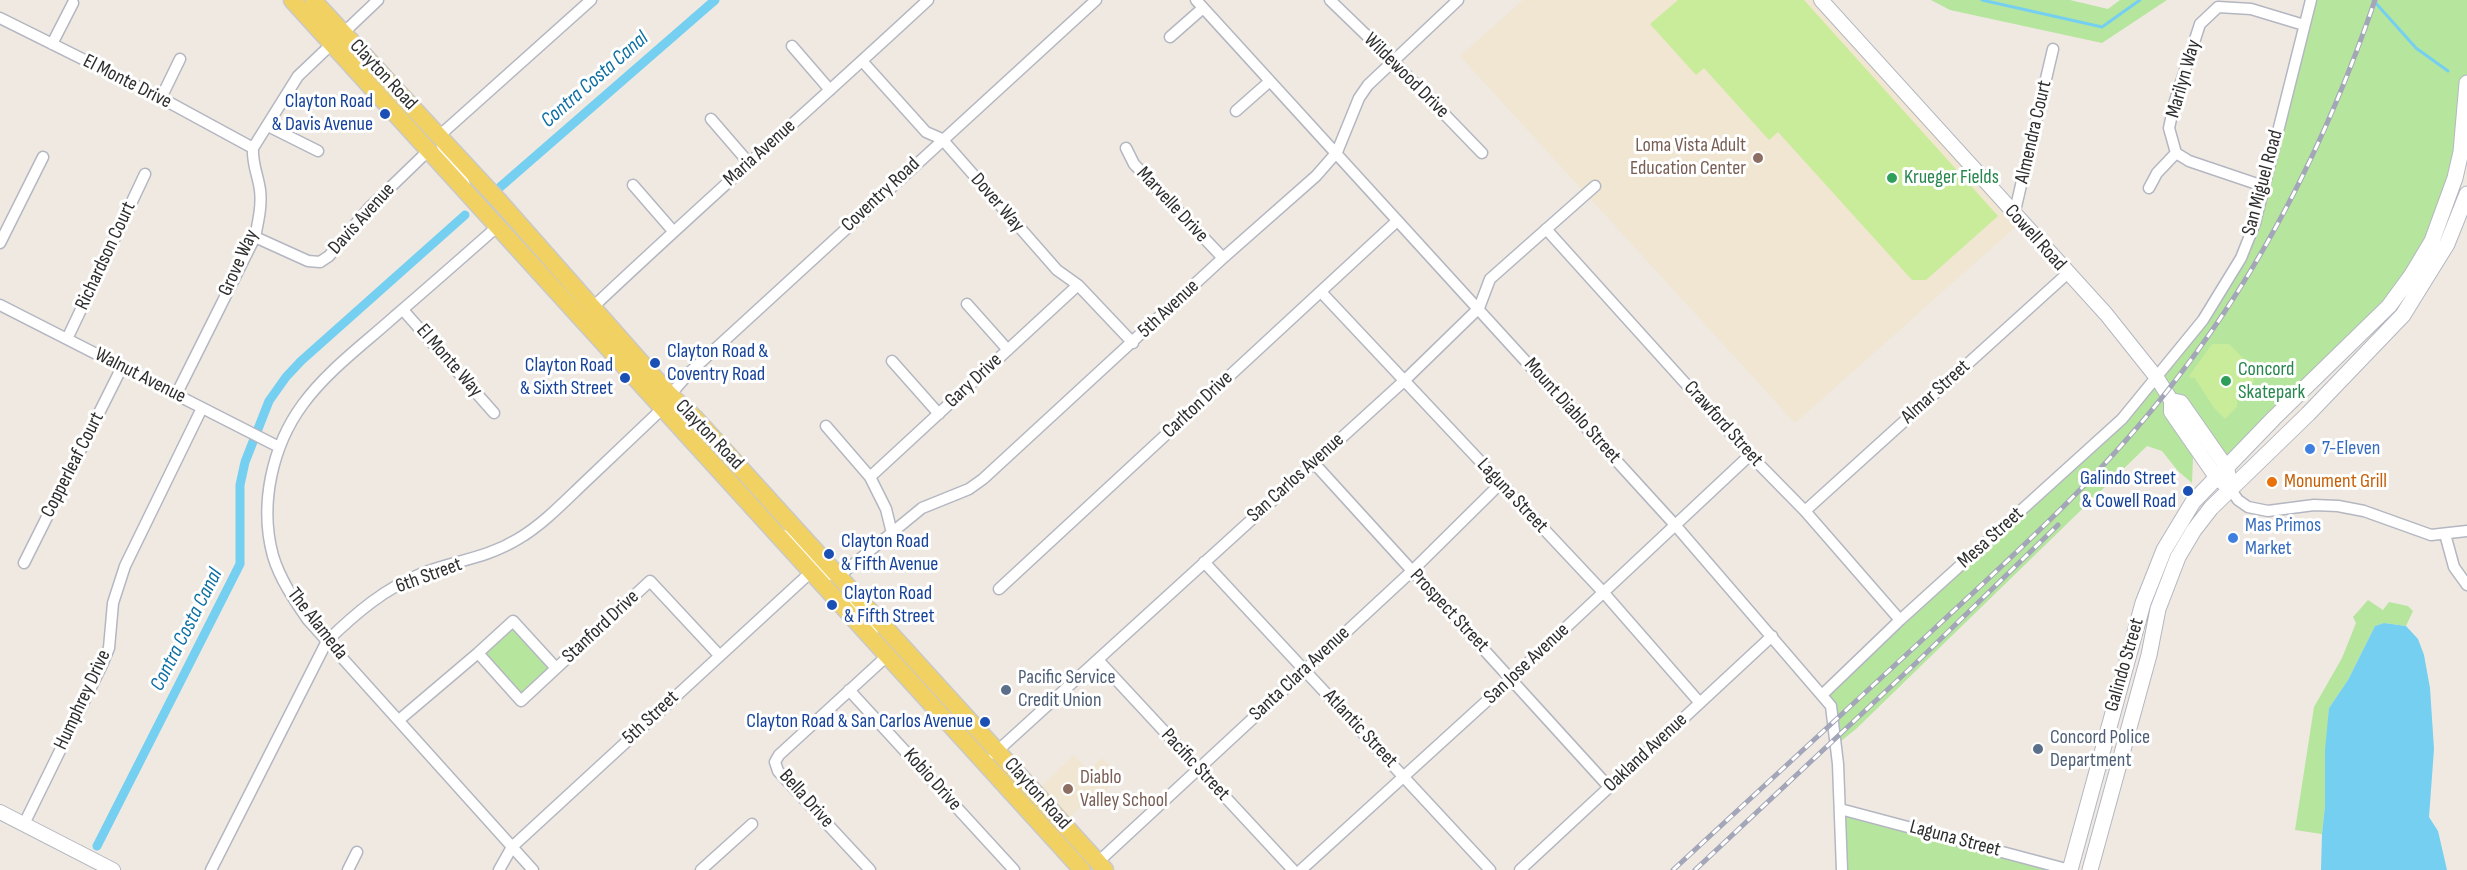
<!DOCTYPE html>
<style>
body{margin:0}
canvas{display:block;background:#efe9e1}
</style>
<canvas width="2467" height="870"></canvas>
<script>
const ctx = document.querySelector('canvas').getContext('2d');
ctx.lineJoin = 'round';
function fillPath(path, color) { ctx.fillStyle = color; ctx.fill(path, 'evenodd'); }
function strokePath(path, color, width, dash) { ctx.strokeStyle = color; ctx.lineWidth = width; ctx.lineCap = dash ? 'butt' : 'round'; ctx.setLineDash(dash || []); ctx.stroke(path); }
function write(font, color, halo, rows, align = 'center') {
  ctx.font = font + ' "Sofia Sans Condensed",sans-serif'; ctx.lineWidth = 6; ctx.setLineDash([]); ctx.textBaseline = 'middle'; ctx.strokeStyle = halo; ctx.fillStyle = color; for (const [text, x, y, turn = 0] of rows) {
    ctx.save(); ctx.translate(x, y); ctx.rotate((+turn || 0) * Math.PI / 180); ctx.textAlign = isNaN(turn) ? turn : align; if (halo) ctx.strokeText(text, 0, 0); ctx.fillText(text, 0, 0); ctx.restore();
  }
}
const education = new Path2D(`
 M1523,0H1821L2021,222L1795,423L1460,56Z
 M1074,755L1089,771L1102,758L1120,777L1105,791L1100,787L1064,824L1035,792Z`);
const green = new Path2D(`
 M1931,0H2070L2108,9L2120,0H2167L2102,43L1950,10Z
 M2311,0H2467V83L2461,152L2411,276L2227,468L2171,400L2184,440L2193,458L2192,483L2178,471L2162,451L2147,446L1856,729L1836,745L1831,706L1822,695L2122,419L2157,378L2241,258Z
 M2368,600L2383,610L2389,602L2408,606L2413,611L2406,626L2384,623L2375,626L2348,680L2329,708L2325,806L2322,834L2295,830L2314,707L2342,658L2356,623L2353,617Z
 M513,621L556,668L521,701L478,653Z
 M1840,809L2070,870H1842Z`);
const pitch = new Path2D(`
 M1678,0H1804L1998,216L1926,280H1912L1778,132L1769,140L1704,68L1696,75L1650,24Z
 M2212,344H2229L2246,361H2253V367L2257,371L2253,375L2254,383H2246L2240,389L2241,393L2237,398V407L2225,419L2214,408L2194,377L2192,379L2189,376Z`);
const water = new Path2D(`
 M2384,623L2406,626L2418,639L2424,655L2430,688L2434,749L2429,817L2438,831L2447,870H2321L2322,834L2325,806V750L2329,708L2348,680L2375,626Z`);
const stream = new Path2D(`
 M1982,0L2102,27L2140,0
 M2373,0L2416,48L2448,71`);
const canal = new Path2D(`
 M499,188L715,0
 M97,846L240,564V485L245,462L269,401L286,377L301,361L465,215`);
const minor = new Path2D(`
 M1196,0L1676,526L1831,706L1838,764L1842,870
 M1330,0L1392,60L1482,153
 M0,18L161,98L253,148
 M1170,37L1203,8
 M52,44L73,3
 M792,46L830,90
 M863,62L926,132L942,139L1057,270L1078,285L1133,343
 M161,98L180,59
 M1236,111L1270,81
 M711,119L749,163
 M268,126L318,151
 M439,136L591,0
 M440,139C444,158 459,167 465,185
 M1126,148L1134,164L1223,258
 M633,185L673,231
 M2263,186L2189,161L2176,153L2169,128L2175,101L2200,24L2218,7L2251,9L2304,25
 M2149,188L2157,173L2176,153
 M2014,215L2053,49
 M498,226C464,256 430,286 395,316C364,344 328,370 303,404C272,446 259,505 273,556C280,579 294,600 308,620L533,870
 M1546,229L1750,455L1805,511L1900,620
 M255,237L308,261L320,262L329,256L369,208L428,151
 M0,243L43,157
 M1321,292L1604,593L1700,703
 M967,304L1008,350
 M0,305L279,447
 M593,307C703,203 817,103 928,0
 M403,310L494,413
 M67,339L145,174
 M892,361L939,414
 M176,395L255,237C258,222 262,206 260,190C258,175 252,164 253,148L298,76L378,0
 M826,426L870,477L886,509L892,533
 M1313,462L1609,787
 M870,477L1078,285
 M2231,490L2238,500L2248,507L2268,511L2314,505L2338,506L2364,511L2431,535L2467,531
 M1805,511L2068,273
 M781,534L794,539L824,574L838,576
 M2445,534L2454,567L2467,585
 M1204,562L1490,870
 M24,563L122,367
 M839,576L922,508L969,489L983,479L1223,258L1316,176L1337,152L1359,98L1368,85L1458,0
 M999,589L1397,221
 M849,600L871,625L874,639
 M478,653L513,621L556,668
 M1098,660L1293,870
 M849,690L1014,870
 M1822,695L1900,620L2122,419L2203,320L2241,258L2255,223L2311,0
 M399,720L478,653L521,701L650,581L719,655
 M994,754L1405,380L1479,308L1490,279L1595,186
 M1840,809L2070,870
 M24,824L102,665L109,648L113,603L125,566L202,408
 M1098,862L1413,570L1500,484
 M211,870L327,641C356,613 385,588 423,573C456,560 485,559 518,539C542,525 563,503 584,483C610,458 637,433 663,408L670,395L690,372L1096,0
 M348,870L357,852
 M499,870L512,847L811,572
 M701,870L752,824
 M870,870L778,771L775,762L779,755L887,656
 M1301,870L1512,678L1750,455
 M1520,870L1772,636`);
const tertiary = new Path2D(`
 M1821,0L2106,314L2157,378L2171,400V412L2216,477L2231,490
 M2171,400L2181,402L2227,468L2229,477
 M0,812L113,870`);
const secondary = new Path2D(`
 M2070,870L2143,603L2164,550L2193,502L2274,418L2389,306L2411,276L2432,241L2455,178L2461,152L2467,83
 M2090,870L2149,655L2158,609L2178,557L2194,530L2211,508L2308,414L2403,315L2447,244L2467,194`);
const primary = new Path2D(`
 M292,0L1082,870
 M313,0L500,202L670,395L694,417L1105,870`);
const rail = new Path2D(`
 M1673,870C1760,790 1846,710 1933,630C2019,550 2107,471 2178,377C2266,263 2329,135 2375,0
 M1695,870L1916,663L2058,525`);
const markers = [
 [385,114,6,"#1a4fb4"],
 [1758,158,6,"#8d6e63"],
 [1892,178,6,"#2e9e5b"],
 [655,363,6,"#1a4fb4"],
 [625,378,6,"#1a4fb4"],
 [2226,381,6,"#2e9e5b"],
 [2310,449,6,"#3f7fe0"],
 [2272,482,6,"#e8710a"],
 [2188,491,6,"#1a4fb4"],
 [2233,538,6,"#3f7fe0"],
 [829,554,6,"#1a4fb4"],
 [832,605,6,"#1a4fb4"],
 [1006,690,6,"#5c6f8a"],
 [985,722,6,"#1a4fb4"],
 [2038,749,6,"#5c6f8a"],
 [1068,789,6,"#8d6e63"]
];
const streetNames = [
 ["Clayton Road",383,75,47],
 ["Wildewood Drive",1406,76,45],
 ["Marilyn Way",2184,79,-74],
 ["El Monte Drive",127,82,27],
 ["Almendra Court",2034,132,-77],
 ["Maria Avenue",760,153,-42],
 ["San Miguel Road",2263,183,-75],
 ["Coventry Road",881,195,-43],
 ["Dover Way",997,203,49],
 ["Marvelle Drive",1172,205,47],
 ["Davis Avenue",362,219,-48],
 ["Cowell Road",2035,238,48],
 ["Richardson Court",106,256,-65],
 ["Grove Way",239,263,-66],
 ["5th Avenue",1169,309,-43],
 ["El Monte Way",449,361,49],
 ["Walnut Avenue",140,376,27],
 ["Gary Drive",974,381,-43],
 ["Almar Street",1936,392,-42],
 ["Carlton Drive",1198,405,-43],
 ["Mount Diablo Street",1572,411,48],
 ["Crawford Street",1723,424,48],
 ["Clayton Road",709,435,46],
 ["Copperleaf Court",73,465,-63],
 ["San Carlos Avenue",1296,478,-42],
 ["Laguna Street",1512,496,47],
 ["Mesa Street",1991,538,-42],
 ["6th Street",429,576,-20],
 ["Prospect Street",1449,611,47],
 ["The Alameda",317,624,52],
 ["Stanford Drive",601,627,-43],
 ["San Jose Avenue",1527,664,-43],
 ["Galindo Street",2125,665,-74],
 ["Santa Clara Avenue",1300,674,-43],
 ["Humphrey Drive",83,700,-65],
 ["5th Street",651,718,-43],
 ["Atlantic Street",1360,729,47],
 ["Oakland Avenue",1646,753,-43],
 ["Pacific Street",1195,765,47],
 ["Kobio Drive",932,780,48],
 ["Clayton Road",1037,794,48],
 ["Bella Drive",806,799,48],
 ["Laguna Street",1955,839,15]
];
const transitNames = [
 ["Clayton Road",373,102],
 ["& Davis Avenue",373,125],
 ["Clayton Road &",667,352,"left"],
 ["Coventry Road",667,375,"left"],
 ["Clayton Road",613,366],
 ["& Sixth Street",613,389],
 ["Galindo Street",2176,479],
 ["& Cowell Road",2176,502],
 ["Clayton Road",841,542,"left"],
 ["& Fifth Avenue",841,565,"left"],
 ["Clayton Road",844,594,"left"],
 ["& Fifth Street",844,617,"left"],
 ["Clayton Road & San Carlos Avenue",973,722]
];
const educationNames = [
 ["Loma Vista Adult",1746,146],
 ["Education Center",1746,169],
 ["Diablo",1080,778,"left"],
 ["Valley School",1080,801,"left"]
];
const leisureNames = [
 ["Krueger Fields",1904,178],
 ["Concord",2238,370],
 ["Skatepark",2238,393]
];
const shopNames = [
 ["7-Eleven",2322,449],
 ["Mas Primos",2245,526],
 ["Market",2245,549]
];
const foodNames = [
 ["Monument Grill",2284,482]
];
const serviceNames = [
 ["Pacific Service",1018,678],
 ["Credit Union",1018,701],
 ["Concord Police",2050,738],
 ["Department",2050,761]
];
const waterNames = [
 ["Contra Costa Canal",595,80,-41],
 ["Contra Costa Canal",187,630,-63]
];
fillPath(education, '#f0e6d1');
fillPath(green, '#b6e59e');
fillPath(pitch, '#c9ec9a');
fillPath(water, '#75cff0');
strokePath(stream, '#75cff0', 3);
strokePath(canal, '#75cff0', 9);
strokePath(minor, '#b4b7c1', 13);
strokePath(tertiary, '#b4b7c1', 16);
strokePath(secondary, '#b4b7c1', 17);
strokePath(primary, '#c9c9c9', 19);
strokePath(minor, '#fff', 10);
strokePath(tertiary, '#fff', 14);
strokePath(secondary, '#fff', 15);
strokePath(primary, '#f2d163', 16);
strokePath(rail, '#a3a6b8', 5);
strokePath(rail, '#fff', 3, [9]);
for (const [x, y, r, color] of markers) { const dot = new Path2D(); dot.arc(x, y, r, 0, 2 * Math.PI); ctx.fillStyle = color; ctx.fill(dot); strokePath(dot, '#fff', 2); }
write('20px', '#2e2e2e', '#fff', streetNames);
write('20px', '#164399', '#fff', transitNames, 'right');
write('20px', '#785e54', '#fff', educationNames, 'right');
write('20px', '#27864d', '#fff', leisureNames, 'left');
write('20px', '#366cbe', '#fff', shopNames, 'left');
write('20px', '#c56008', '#fff', foodNames, 'left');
write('20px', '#4e5e75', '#fff', serviceNames, 'left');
write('italic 21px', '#0d6fa3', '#fff', waterNames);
</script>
